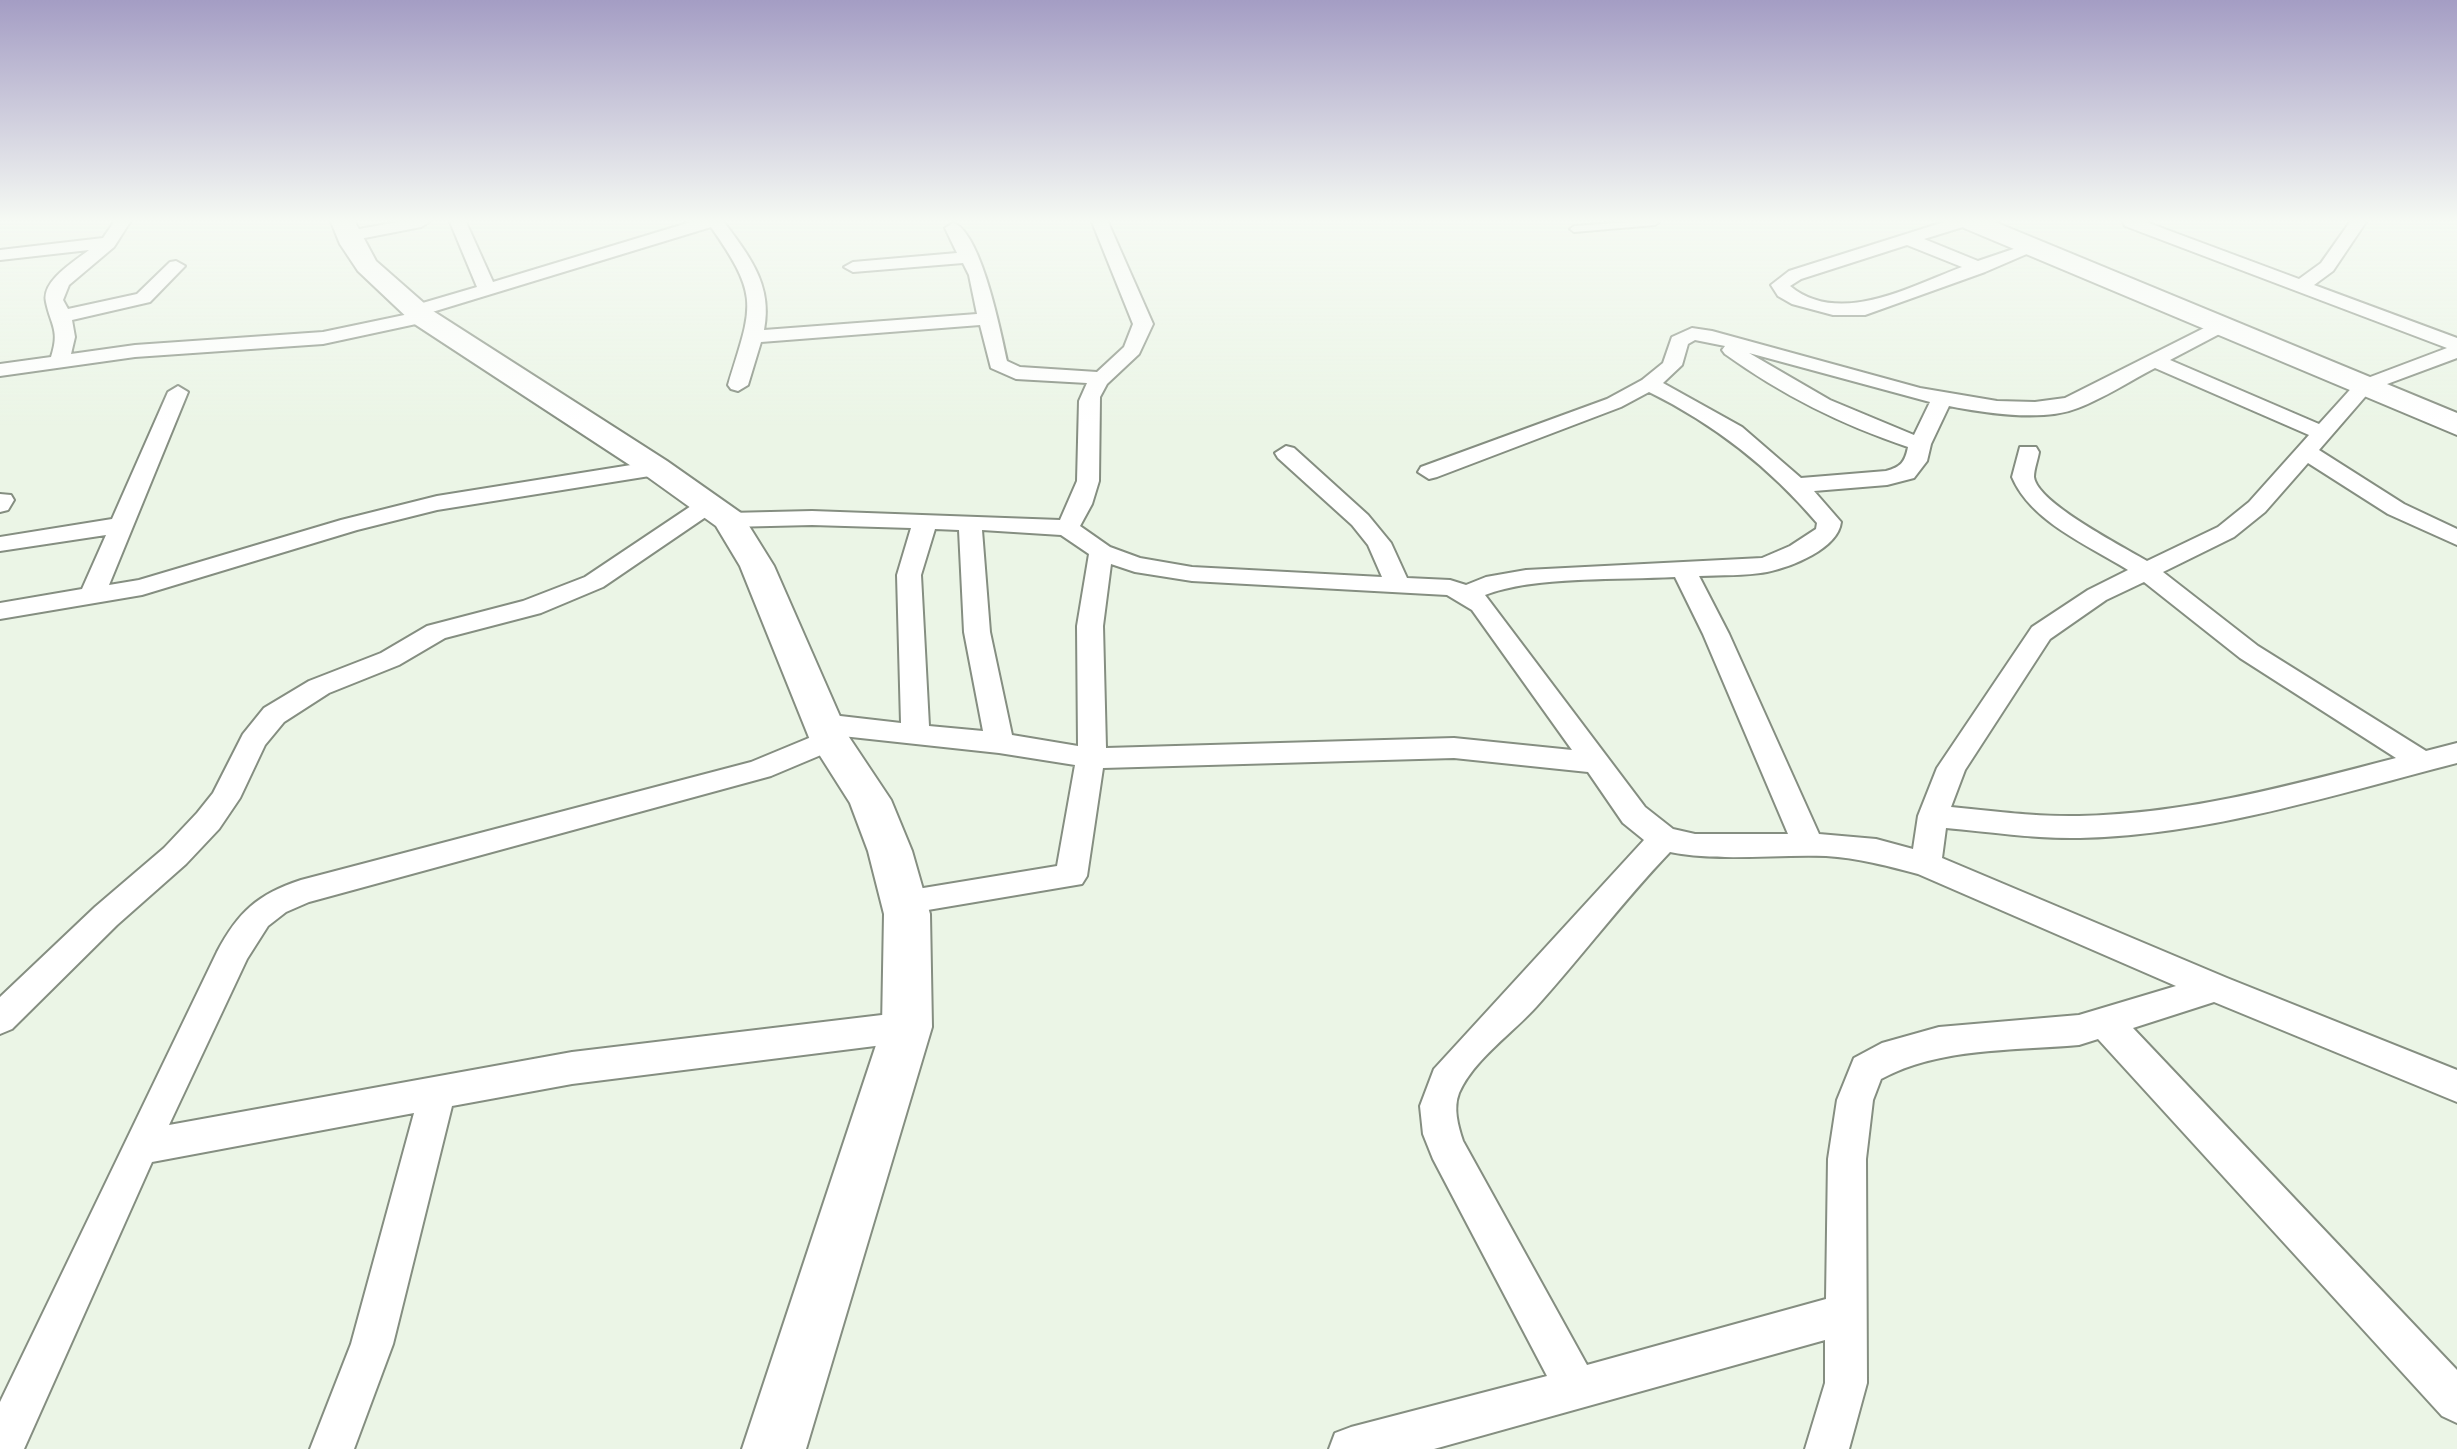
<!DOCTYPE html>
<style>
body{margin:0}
canvas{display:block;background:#ebf5e6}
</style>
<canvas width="2457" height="1449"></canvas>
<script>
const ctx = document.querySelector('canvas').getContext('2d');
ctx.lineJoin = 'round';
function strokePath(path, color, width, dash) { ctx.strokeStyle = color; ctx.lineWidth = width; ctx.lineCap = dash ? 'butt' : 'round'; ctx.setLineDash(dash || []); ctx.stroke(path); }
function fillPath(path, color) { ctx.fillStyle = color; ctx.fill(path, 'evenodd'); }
const lane = new Path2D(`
 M1629,222H1659L1655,225L1574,232L1570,229L1574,226Z`);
const street = new Path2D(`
 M114,222H130L114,247L69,285L63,300L68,309L137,294L170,262L176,261L185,266L150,302L72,320L75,337L71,354L135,345L323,332L409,314L407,311L409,307L477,287L450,222H466L493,282L691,222H724C749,256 773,285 764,330L977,314L969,275L963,263L853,272L844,267L853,262L957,253L945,228L953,223C981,231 1001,334 1007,361L1020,367L1097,372L1124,347L1133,324L1092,222H1108L1153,324L1139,354L1107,384L1100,397L1099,481L1092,504L1080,526L1110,547L1140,558L1192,567L1382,577L1368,545L1352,525L1278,458L1275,453L1286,446L1294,448L1368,515L1391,543L1407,578L1450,580L1466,585L1486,577L1526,570L1762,558L1790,546L1816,529L1817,523C1770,468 1716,425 1649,392L1621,407L1437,477L1429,479L1418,472L1421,467L1607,399L1642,380L1663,363L1672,337L1692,328L1712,331L1920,388L1997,401L2035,402L2065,398L2220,320L2227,322L2230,326L2227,330L2170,360L2319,424L2357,382L2447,348L2125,226L2123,222H2146L2299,279L2321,263L2350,222H2366L2333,271L2314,285L2457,338V358L2371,390L2319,450L2404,504L2457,529V545L2388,514L2308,463L2265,512L2234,537L2163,572L2258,646L2426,751L2457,743V763C2333,795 2209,835 2080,838C2036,839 1991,832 1946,828L1942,858L2227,978L2457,1070V1102L2214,1002L2133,1028L2457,1370V1423L2442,1416L2098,1039L2079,1045C2013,1051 1940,1047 1881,1079L1873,1100L1866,1159L1867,1383L1849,1449H1805L1825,1383V1340L1434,1449H1329L1335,1433L1351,1427L1547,1376L1433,1159L1423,1134L1420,1106L1434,1069L1644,840L1623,823L1588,772L1454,758L1103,768L1087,876L1082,884L904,914L893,911L888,902L893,893L1057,866L1075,765L999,753L842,736L844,740L840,747L771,776L309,902L286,912L268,926L247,959L169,1125L572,1052L907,1012L919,1017L924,1027L919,1037L907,1042L572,1084L452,1106L393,1344L354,1449H310L351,1344L414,1113L152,1162L24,1449H0V1402L217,952C238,912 258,894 301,880L751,762L821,733L813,731L809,724L813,717L823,714L901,723L897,575L911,528L812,525L729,527L721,525L717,520L721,515L729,513L812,511L1060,520L1077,481L1079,401L1087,383L1016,379L991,368L980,325L761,342L748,385L738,391L731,389L728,385C752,306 761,298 711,227L429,313L432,317L430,321L323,344L135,357L0,376V364L51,357C60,330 51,326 46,302C41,281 75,261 89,250L0,260V250L103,238ZM1695,340L1725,346L1722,350L1725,354C1782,395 1842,425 1908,447C1905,462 1901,467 1886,471L1801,478L1742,427L1663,383L1682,365L1688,344ZM1749,353L1930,402L1914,435L1830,400ZM2155,368L2309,435L2249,502L2218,527L2147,561C2124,547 2037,503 2034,477C2034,469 2038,459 2039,452L2036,447H2020L2012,477C2031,522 2088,545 2128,570L2088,590L2032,627L1937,768L1918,816L1913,849L1876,839L1819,834L1729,634L1699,576C1721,575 1745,576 1767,572C1791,567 1838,549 1841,522L1814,491L1887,485L1914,478L1927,461L1931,444L1949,406C1984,413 2044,422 2078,408C2104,398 2130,381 2155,368ZM935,529L959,530L964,632L983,731L929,726L921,575ZM982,530L1061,535L1089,554L1077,626L1078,746L1012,735L990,632ZM1111,564L1135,572L1192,581L1447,595L1472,610L1572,750L1454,738L1106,748L1103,626ZM1675,577L1703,634L1788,834H1695L1673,829L1645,807L1485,595C1532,576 1622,580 1675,577ZM2144,582L2240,658L2396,758C2292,785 2187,814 2079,816C2036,817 1994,811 1951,807L1965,770L2050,639L2106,600ZM1670,852C1721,862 1775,854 1826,856C1858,858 1888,866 1918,874L2176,986L2079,1015L1939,1027L1882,1043L1854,1058L1837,1100L1828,1159L1826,1299L1587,1365L1463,1141C1458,1126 1453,1108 1459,1093C1474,1059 1513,1033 1537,1006C1583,955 1623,901 1670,852Z
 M397,222H429L421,227L349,241L340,236L343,232Z
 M1944,222H1968L1966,226L1924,239L1978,261L2034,242L2043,247L1985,272L1865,315H1833L1792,304L1778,296L1771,285L1789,271ZM1907,245L1962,267C1911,286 1840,327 1790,286L1801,279Z
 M178,386L188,392L109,585L139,580L341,520L437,496L656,461L667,468L656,475L437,510L357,530L142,595L0,619V603L82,589L106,535L0,551V537L112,519L168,392Z
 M0,494L11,495L14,500L8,510L0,512Z
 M708,498L716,500L720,505L716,510L603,587L541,613L445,638L399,665L329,693L284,722L265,745L240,798L219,829L186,864L117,925L12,1029L0,1034V997L95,907L164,848L197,813L213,793L243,734L264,708L309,681L381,653L427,626L523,601L585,577L700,500Z`);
const secondary = new Path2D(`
 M331,222H355L376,261L433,311L667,461L741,513L774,566L849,737L891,800L912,851L930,914L932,1027L806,1449H742L882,1027L884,914L868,851L850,803L810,740L740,566L716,526L645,475L413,323L358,271L340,244Z`);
const primary = new Path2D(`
 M1960,222H1995L2457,413V435L1964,228Z`);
strokePath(lane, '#858e81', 4);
strokePath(street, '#858e81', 4);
strokePath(secondary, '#858e81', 4);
strokePath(primary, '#858e81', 4);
fillPath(lane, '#fff');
fillPath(street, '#fff');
fillPath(secondary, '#fff');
fillPath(primary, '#fff');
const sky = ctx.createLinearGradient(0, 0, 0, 425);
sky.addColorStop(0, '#a49dc4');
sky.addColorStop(0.52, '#f6faf4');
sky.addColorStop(1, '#f6faf400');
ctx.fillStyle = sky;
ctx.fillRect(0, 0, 2457, 425);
</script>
